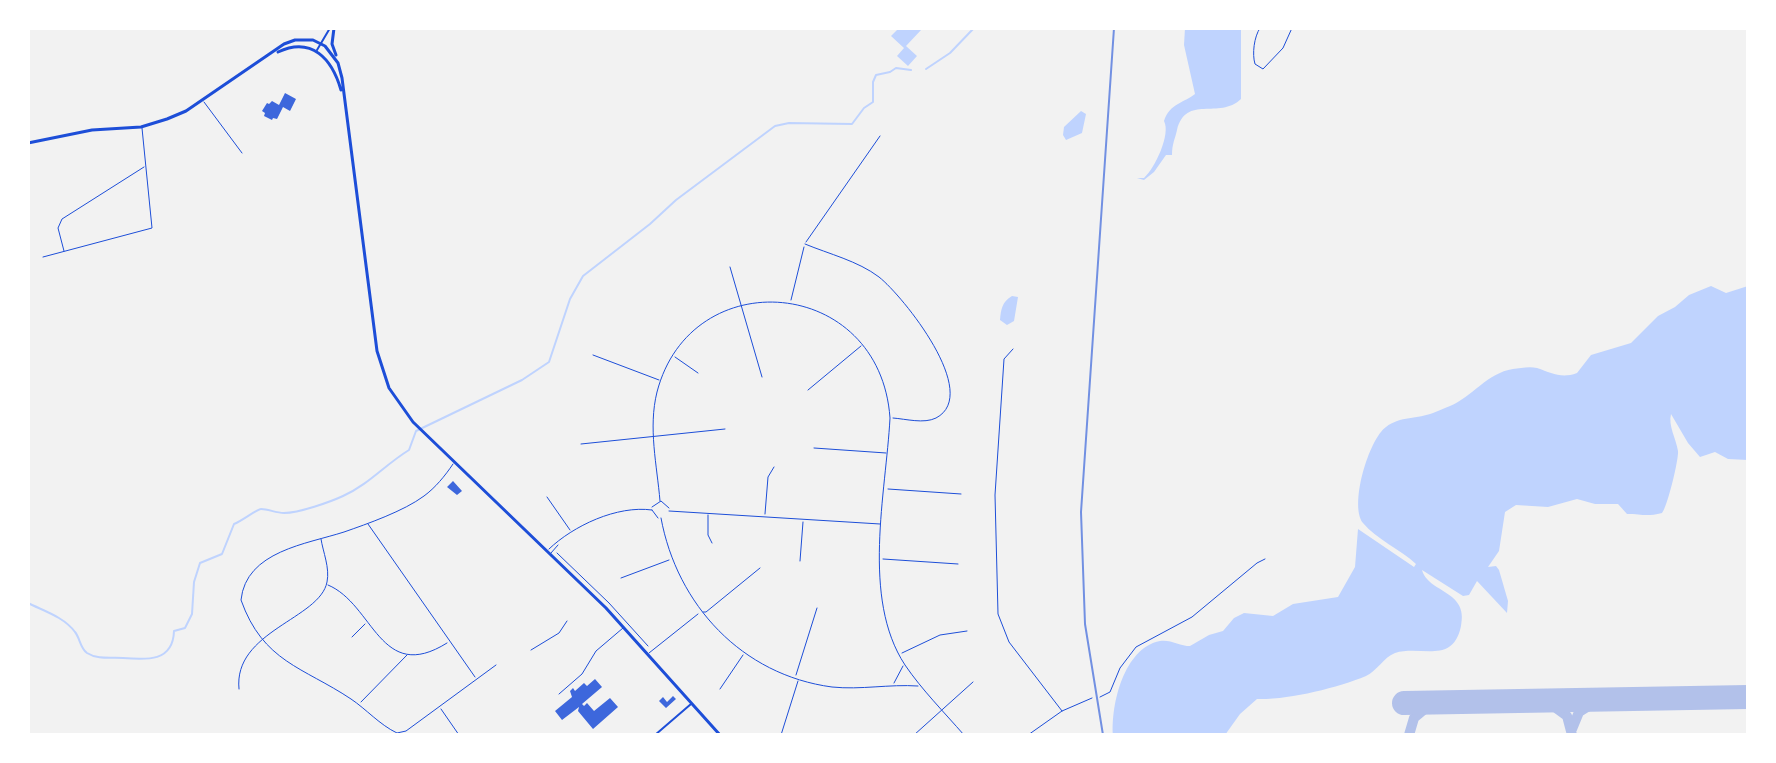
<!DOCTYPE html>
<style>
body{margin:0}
#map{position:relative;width:1776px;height:763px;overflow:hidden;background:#f2f2f2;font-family:"Varela Round",sans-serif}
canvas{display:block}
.frame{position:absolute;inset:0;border:30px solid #fff;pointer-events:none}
</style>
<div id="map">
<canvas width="1776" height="763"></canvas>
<div class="frame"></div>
</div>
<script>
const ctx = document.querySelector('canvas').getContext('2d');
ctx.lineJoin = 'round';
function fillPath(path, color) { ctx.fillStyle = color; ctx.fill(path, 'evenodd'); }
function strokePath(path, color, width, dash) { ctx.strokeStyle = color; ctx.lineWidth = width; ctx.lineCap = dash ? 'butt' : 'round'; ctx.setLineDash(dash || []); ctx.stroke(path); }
const water = new Path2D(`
 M899,28L922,29L906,46L917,56L908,66L897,56L904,48L891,36Z
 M1185,28H1241V99C1219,120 1186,94 1177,130C1175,139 1172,144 1172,155H1166L1154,172L1144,180L1137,178H1144C1155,168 1171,134 1164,121C1170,103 1184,103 1195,94L1184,45Z
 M1081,111L1086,114L1082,133L1066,140L1063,135L1064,127Z
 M1711,286L1726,293L1748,286V460L1728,459L1715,452L1700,457L1688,443L1671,414C1668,426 1676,438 1678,451C1679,459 1667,508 1662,513C1646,517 1642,514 1627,514L1618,504H1595L1577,499L1548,507L1516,505L1505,512L1499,551L1488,567L1496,566L1499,570L1508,601L1507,613L1477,581L1469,595L1463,596L1422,570C1428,593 1469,590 1461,626C1453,665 1421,645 1395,653C1384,657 1377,671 1366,676C1337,688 1288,700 1257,699L1240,714L1225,735H1113C1111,704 1124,648 1160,641C1170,639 1180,646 1190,646L1209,635L1223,631L1234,618L1244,613L1273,616L1293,604L1338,597L1355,567L1358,529L1414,567L1416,564C1400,549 1376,539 1363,523C1349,505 1369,439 1386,427C1400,416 1418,419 1433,413C1439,411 1444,408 1450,406C1472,397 1487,373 1513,369C1520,368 1530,366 1537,368C1552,373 1561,379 1577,373L1591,355L1631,343L1658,316L1675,307L1689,295Z
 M1012,296L1018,297L1014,321L1007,325L1000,320C1001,309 1002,302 1012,296Z`);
const stream = new Path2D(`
 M926,69L950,53L974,28
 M28,603C44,611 64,617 75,632C80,638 80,648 87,653C98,660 111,657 123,658C147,660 173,662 174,631L185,628L192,614L194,582L200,563L222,554L234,524C242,521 257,509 261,509C268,509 276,513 284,513C299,513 330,502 343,496C368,485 386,464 409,450L416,431L522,380L549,362L570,299L583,276L650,224L676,200L775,126L789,123L852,124L864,108L873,102V82L876,75L890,72L896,68L911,70`);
const taxiway = new Path2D(`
 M1545,700L1567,716L1572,735
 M1572,729L1579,712L1600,699
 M1409,735L1414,718L1432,703`);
const runway = new Path2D(`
 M1404,703L1748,697`);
const building = new Path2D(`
 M285,93L296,99L290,111L283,107L277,119L273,118L272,120L264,116L265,113L262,111L267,103L269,104L272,101L279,105Z
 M453,481L462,491L457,495L447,487Z
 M595,679L602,687L582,704L584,706L587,703L594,711L610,698L618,707L593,729L578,711L579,707L562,720L555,711L572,697L570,691L573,688L575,691L584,683L587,686Z
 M673,696L676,699L666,708L659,701L663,697L667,702Z`);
const path = new Path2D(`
 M1260,28C1254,37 1252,54 1255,64L1263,69L1283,48L1292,28
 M1305,28L1307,29
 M557,553L609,603L648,646`);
const minor = new Path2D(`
 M204,102L242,153
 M806,242L880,136
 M805,244C829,254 858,261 879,277C903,296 982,394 936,418C924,424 906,419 893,418
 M64,251L58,228L62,219L144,167
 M43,257L152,228L142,128
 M730,267L762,377
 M791,300L804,247
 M1013,349L1004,359L995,495L998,614L1009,642L1062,711
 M593,355L659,380
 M675,357L698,373
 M808,390L861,346
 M581,444L725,429
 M814,448L886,453
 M453,464C445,476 435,488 424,496C404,511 367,524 344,532C307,544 246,551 241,600C263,662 303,667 351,699C366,709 380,725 397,733L406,731L496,665
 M888,489L961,494
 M547,497L570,530
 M660,501C657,465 648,428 657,392C691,261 880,276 890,418C886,493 861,598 905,665C922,690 944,712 964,735
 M652,507L661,501L669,508
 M652,510L658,518
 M669,511L880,524
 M765,514L768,477L774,467
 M708,515V535L712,543
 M661,518C677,605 742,675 832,687C861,690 889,684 918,686
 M368,524L475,677
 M549,549C573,526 617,505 652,510
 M551,553L558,545
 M883,559L958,564
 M800,561L803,522
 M621,578L669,560
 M328,585C374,604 380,685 447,643
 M703,612H706L760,568
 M352,637L365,624
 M531,650L559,633L567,621
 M649,653L698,614
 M902,653L940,635L967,631
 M796,675L817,608
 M894,683L903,666
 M239,689C233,631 320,619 327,582C330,568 323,552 321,539
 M720,689L743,655
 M559,694L582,674L596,651L623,628
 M1100,697L1110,692L1120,668L1136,647L1192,617L1257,563L1265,559
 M361,702L407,655
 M441,709L459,735
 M781,735L798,681
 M914,735L973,682
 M1028,735L1062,711L1092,698`);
const secondary = new Path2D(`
 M317,50L330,28
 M655,735L691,704`);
const primary = new Path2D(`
 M334,28L332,44L336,55
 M278,52C312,36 332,59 341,90
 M28,143L92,130L141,127L167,119L186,111L284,44L295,40H313L325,46L338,63L342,78L377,351L389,388L413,422L606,608L720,735`);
const rail = new Path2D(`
 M1103,735L1085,624L1081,512L1114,28`);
fillPath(water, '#bfd3fe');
strokePath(stream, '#bfd3fe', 2);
strokePath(taxiway, '#b2c1ea', 10);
strokePath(runway, '#b2c1ea', 24);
fillPath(building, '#3d67dc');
strokePath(path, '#1d4ed8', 1);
strokePath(minor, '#1d4ed8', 1);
strokePath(secondary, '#1d4ed8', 2);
strokePath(primary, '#1d4ed8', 3);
strokePath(rail, '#7290e2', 2);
</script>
